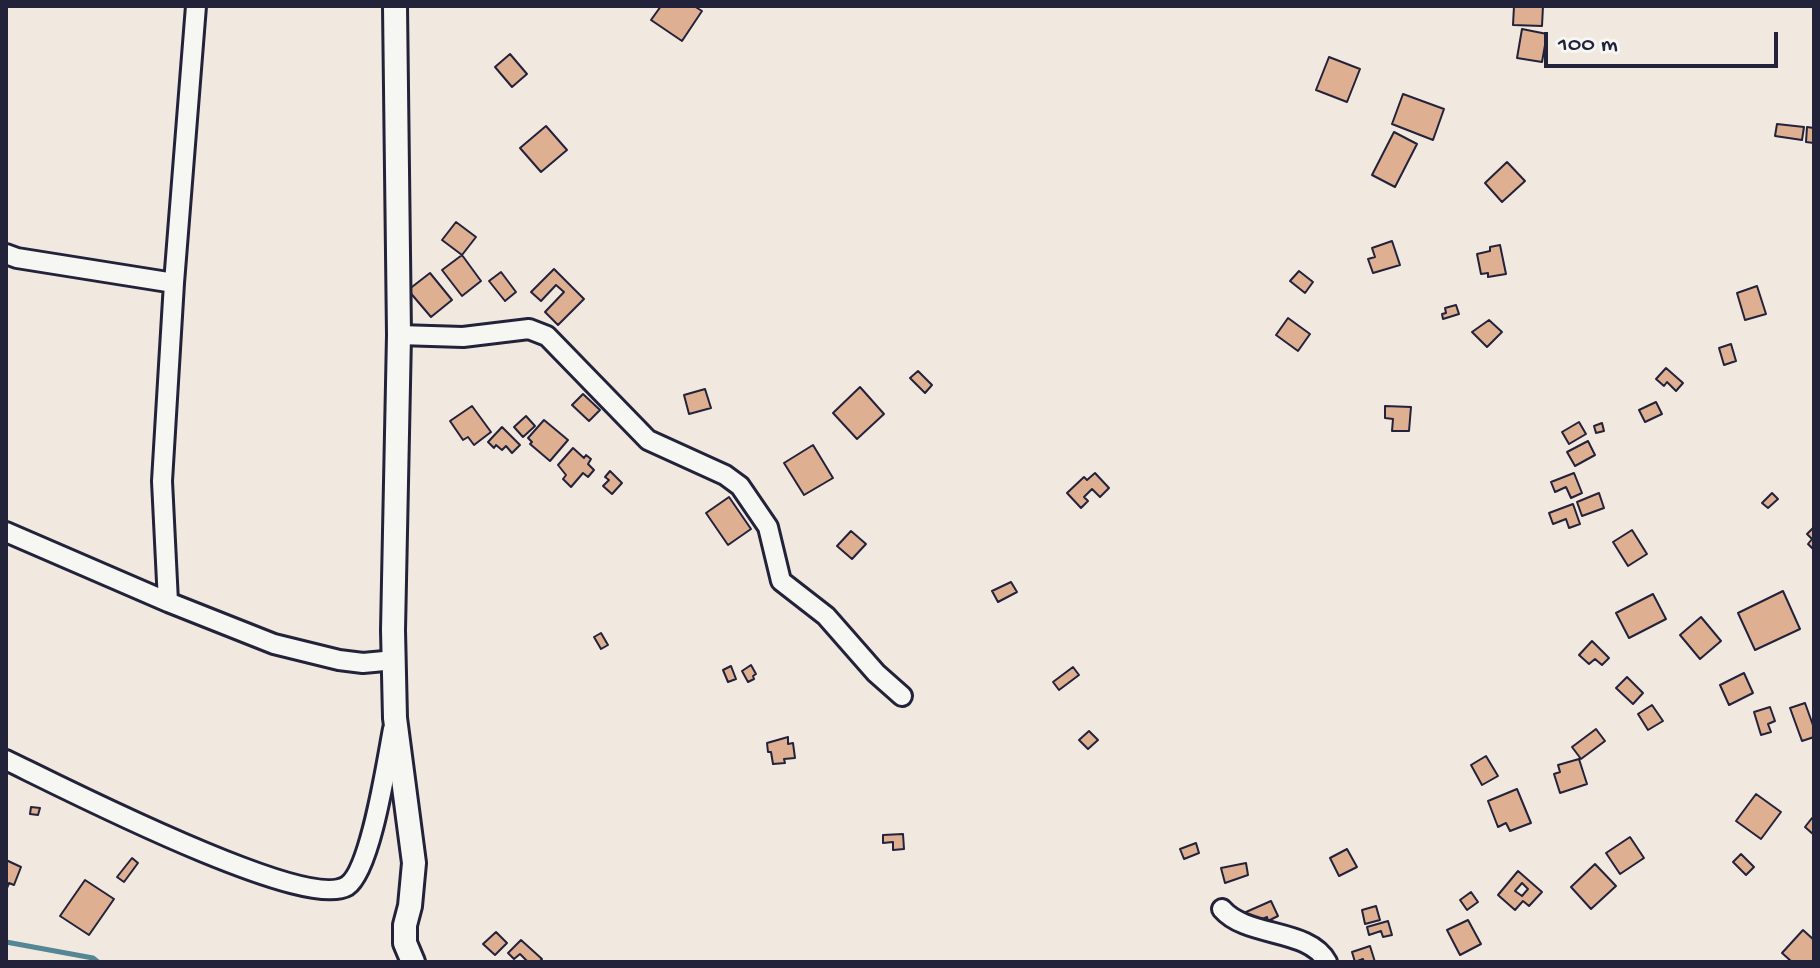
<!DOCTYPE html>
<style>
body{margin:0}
#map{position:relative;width:1820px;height:968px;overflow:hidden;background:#f1e8df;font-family:"Gochi Hand",sans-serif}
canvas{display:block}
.frame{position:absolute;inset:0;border:8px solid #22223b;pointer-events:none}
.scale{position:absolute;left:1544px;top:32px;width:234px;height:36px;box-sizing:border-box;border:4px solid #22223b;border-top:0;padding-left:10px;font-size:24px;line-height:28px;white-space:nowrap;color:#22223b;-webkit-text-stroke:6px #f6f6f2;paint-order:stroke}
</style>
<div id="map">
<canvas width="1820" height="968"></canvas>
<div class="frame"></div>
<div class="scale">100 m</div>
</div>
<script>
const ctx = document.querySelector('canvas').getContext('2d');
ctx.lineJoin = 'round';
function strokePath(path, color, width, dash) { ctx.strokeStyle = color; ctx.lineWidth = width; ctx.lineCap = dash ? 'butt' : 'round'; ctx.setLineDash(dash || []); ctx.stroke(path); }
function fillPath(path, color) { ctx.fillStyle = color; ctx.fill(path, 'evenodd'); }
const stream = new Path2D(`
 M6,942L93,958L98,962`);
const building = new Path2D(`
 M661,6H694L702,11L682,41L651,20Z
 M1514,6H1543L1542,26L1513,25Z
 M1522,29L1547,34L1542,62L1517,58Z
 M510,54L527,74L512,87L495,67Z
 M1329,57L1360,69L1347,102L1316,90Z
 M1403,94L1444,109L1433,140L1392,124Z
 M1777,124L1804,127L1802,140L1775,136Z
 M546,126L567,150L541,172L520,148Z
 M1807,127L1814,128V143L1806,142Z
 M1394,132L1417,144L1395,187L1372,175Z
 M1507,162L1525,181L1502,202L1485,183Z
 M456,222L476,237L462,255L442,240Z
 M1392,241L1400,265L1373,273L1368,259L1375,257L1372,248Z
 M1500,245L1506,274L1488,277V273L1481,274L1477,254L1490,251V247Z
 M462,255L481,281L462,296L442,270Z
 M554,269L584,299L558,325L545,312L564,292L556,285L541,301L531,292Z
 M1299,271L1313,282L1305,293L1290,281Z
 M501,272L516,292L505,301L489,281Z
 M430,273L452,300L431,317L408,290Z
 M1757,286L1766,314L1745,320L1737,293Z
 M1456,305L1459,314L1443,319L1442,314L1446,313L1445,308Z
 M1288,318L1310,334L1298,351L1276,335Z
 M1489,320L1502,332L1487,347L1472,332Z
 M1731,344L1736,361L1724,365L1719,348Z
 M1666,368L1683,383L1676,391L1667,382L1664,386L1656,379Z
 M918,371L932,385L925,393L910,378Z
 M860,387L884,414L857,439L833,413Z
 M705,389L711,408L689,414L684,395Z
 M583,394L600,410L589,421L572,405Z
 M1656,402L1662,414L1645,422L1639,410Z
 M472,406L491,432L474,445L468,437L463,440L450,421Z
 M1385,406L1411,407L1409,431H1392L1393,419L1385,418Z
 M526,416L535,426L523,437L514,427Z
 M544,420L568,440L550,461L530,444L532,442L528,438Z
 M1579,422L1586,434L1569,444L1562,432Z
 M1602,423L1604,431L1596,433L1594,426Z
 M502,427L520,445L512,453L506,446L502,450L496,445L494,448L488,442Z
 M1588,441L1595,455L1575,466L1567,452Z
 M813,445L833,478L804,495L784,463Z
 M573,448L584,458L586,455L591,459L588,464L594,470L588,477L583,473L571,487L563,479L566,475L558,465Z
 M610,471L622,483L612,494L603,486L609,480L605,477Z
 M1095,473L1109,488L1100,497L1092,489L1084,497L1088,501L1081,508L1067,493L1084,477L1087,480Z
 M1574,473L1582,493L1571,498L1566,487L1555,492L1551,482Z
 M1599,493L1604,508L1582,516L1577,502Z
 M1772,493L1778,499L1768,508L1762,503Z
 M729,497L751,529L728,545L706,513Z
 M1573,504L1580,524L1569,528L1566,519L1553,524L1549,513Z
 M1814,527V550L1808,544L1812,539L1807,534Z
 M1632,530L1647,554L1628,566L1613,542Z
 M851,531L866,544L852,559L837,546Z
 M1011,582L1017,592L998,602L992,591Z
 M1783,591L1800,629L1755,650L1738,613Z
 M1653,594L1666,619L1629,638L1616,613Z
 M1701,617L1721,641L1700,659L1680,635Z
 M601,633L608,645L601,649L594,637Z
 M1592,641L1609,658L1602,665L1595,659L1589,664L1579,655Z
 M751,665L756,674L753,676L754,679L748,682L742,671Z
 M731,666L736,679L728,682L723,670Z
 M1073,667L1079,675L1059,690L1053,682Z
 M1744,673L1753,693L1729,705L1720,685Z
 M1627,677L1643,693L1633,704L1616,688Z
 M1805,703L1814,728V737L1802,741L1790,708Z
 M1652,705L1663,721L1648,730L1638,714Z
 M1770,707L1775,721L1768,724L1771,732L1761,735L1754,712Z
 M1596,729L1605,741L1581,759L1572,747Z
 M1089,731L1098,740L1088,749L1079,740Z
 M788,737V744L793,743L795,758L784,759L785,763L773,764L771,752H768L767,743Z
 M1486,756L1498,776L1482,785L1471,765Z
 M1579,759L1587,784L1560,793L1554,774L1560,772L1558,765Z
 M1517,789L1531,823L1510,831L1506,823L1498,827L1488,801Z
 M1756,794L1781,812L1761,839L1736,821Z
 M31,807L40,808L38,815L30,814Z
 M1812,818L1814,819V835L1805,827Z
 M903,834L904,849L893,850V842L883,843V835Z
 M1630,837L1644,858L1620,874L1606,853Z
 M1196,843L1199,853L1184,859L1180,849Z
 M1347,849L1357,867L1339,876L1330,858Z
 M1741,854L1754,867L1746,875L1733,862Z
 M132,858L138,863L124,882L117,877Z
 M6,860L21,867L14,885L9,883L6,891Z
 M1246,863L1248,875L1225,883L1221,868Z
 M1595,864L1616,886L1591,909L1571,887Z
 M1518,871L1542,892L1529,906L1523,901L1515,910L1498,895ZM1522,883L1528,889L1522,896L1515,891Z
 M85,880L114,899L89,935L60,916Z
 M1471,892L1478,902L1467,910L1460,900Z
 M1271,901L1278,916L1268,921L1267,917L1251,924L1246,912Z
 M1376,906L1380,920L1365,924L1362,910Z
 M1468,920L1481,944L1460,955L1447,930Z
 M1388,921L1392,935L1383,937L1381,931L1369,935L1367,927Z
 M1803,930L1814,940V962H1792L1782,953Z
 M496,932L507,943L495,955L483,944Z
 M521,940L542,959L539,962H528L520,954L514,959L508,953Z
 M1370,946L1375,962H1364L1363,959L1355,962L1352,952Z`);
const minor = new Path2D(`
 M6,254L17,258L174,283
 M399,335L463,337L529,329L547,336L648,440L725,475L740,486L768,527L781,581L826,616L876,673L902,696
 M6,532L168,602L274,644L339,660L363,663L395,660
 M168,602L162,481L174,283L196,6
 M6,760C58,785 304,912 347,886C371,870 387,760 393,729
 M1222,909C1247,938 1309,928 1327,962`);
const tertiary = new Path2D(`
 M395,6L399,335L393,630L395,718L414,863L410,906L405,925V943L413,962`);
strokePath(stream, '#558695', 5);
fillPath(building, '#dfaf91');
strokePath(building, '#22223b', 2);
strokePath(minor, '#22223b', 24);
strokePath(tertiary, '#22223b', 28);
strokePath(minor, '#f6f6f2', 18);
strokePath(tertiary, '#f6f6f2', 22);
</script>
